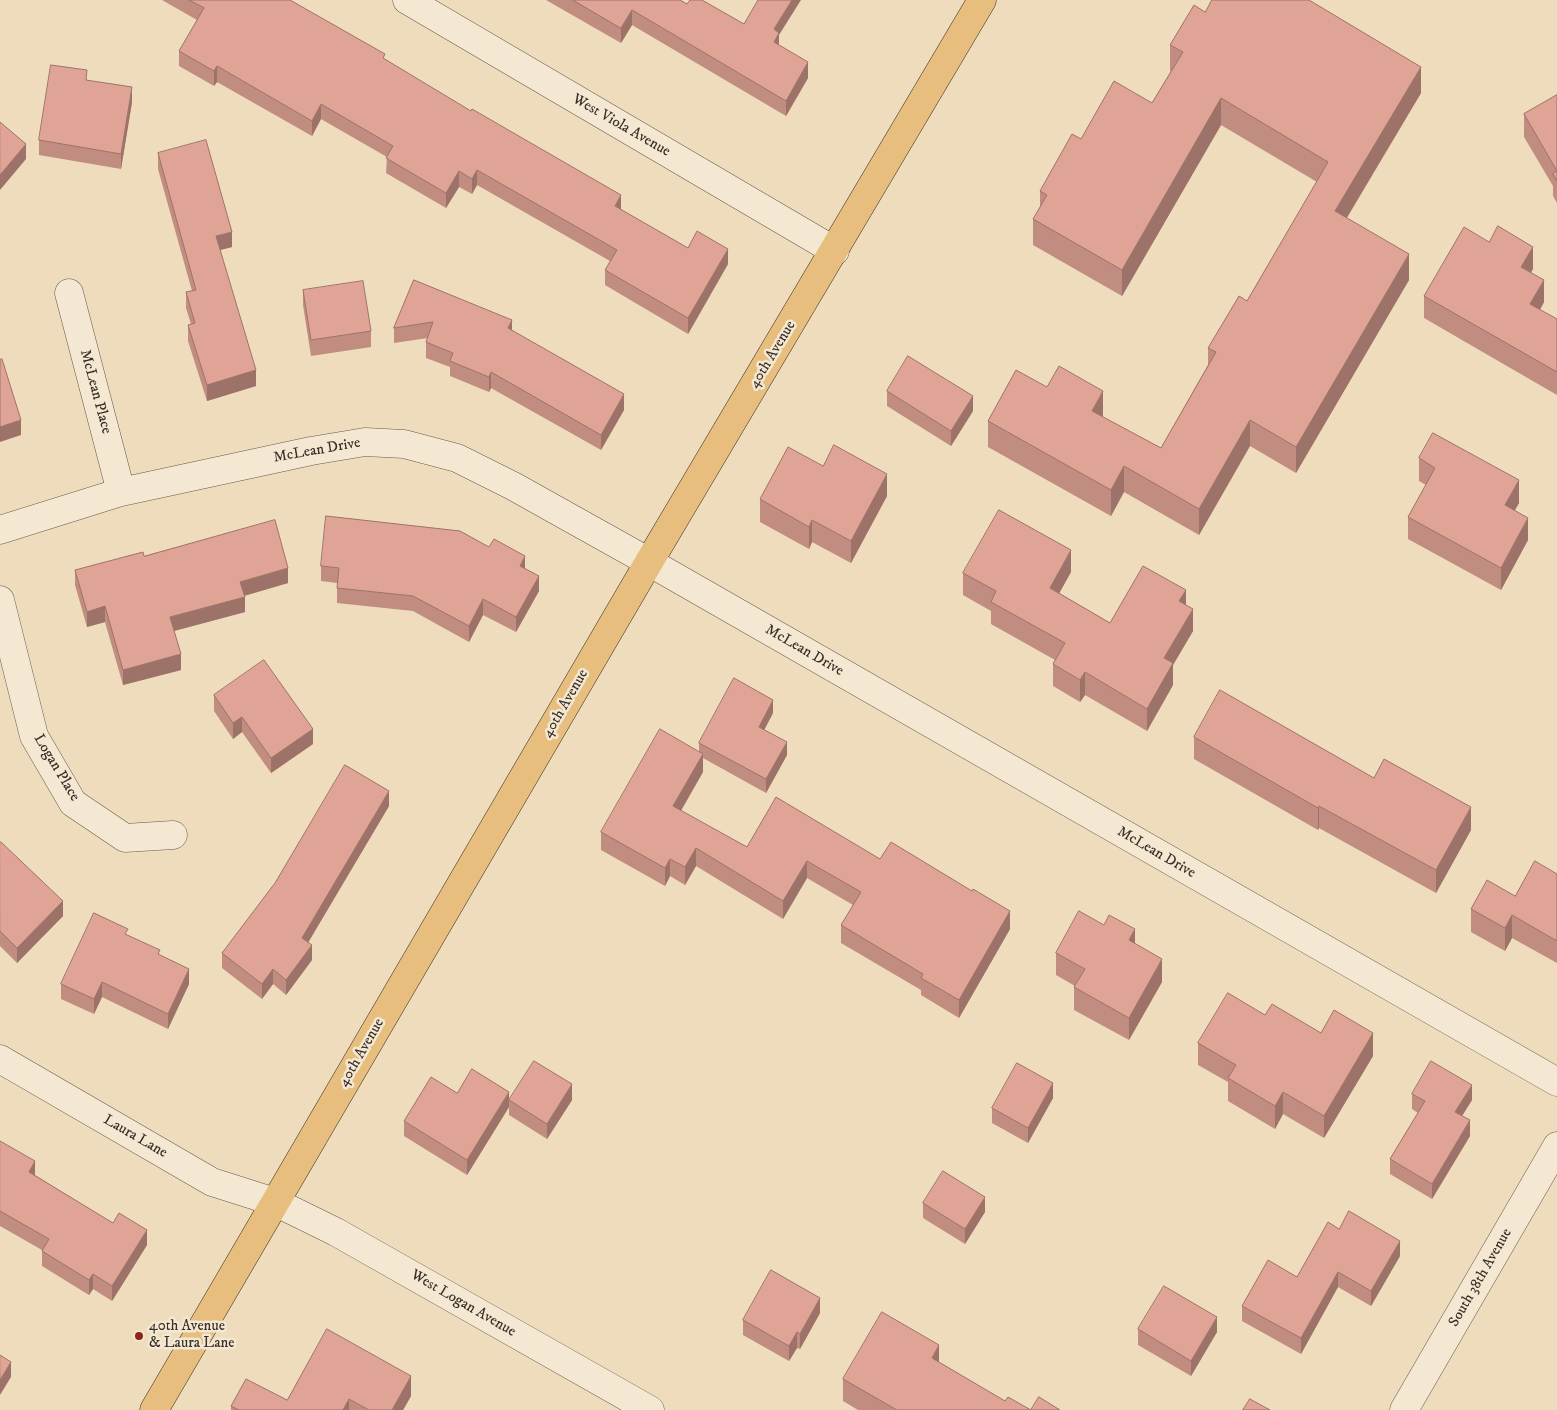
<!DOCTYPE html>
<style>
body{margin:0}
canvas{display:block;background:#eedcbc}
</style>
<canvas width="1557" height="1410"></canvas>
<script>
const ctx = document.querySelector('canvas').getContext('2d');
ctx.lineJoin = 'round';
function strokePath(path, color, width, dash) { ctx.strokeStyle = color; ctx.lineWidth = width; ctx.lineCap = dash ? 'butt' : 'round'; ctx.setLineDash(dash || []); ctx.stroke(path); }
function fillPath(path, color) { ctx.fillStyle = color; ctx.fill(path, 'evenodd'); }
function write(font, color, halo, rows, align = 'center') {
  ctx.font = font + ' "IM FELL DW Pica",serif'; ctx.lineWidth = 5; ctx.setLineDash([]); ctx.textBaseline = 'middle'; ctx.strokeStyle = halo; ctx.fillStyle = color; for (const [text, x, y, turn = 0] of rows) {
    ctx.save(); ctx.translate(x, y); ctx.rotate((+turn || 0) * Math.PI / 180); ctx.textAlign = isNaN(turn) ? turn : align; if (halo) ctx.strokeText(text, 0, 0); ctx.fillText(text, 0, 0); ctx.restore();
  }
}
const minor = new Path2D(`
 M407,0L835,251
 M69,293L121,492
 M0,530L121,492L311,451L365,442L404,444L457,458L513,486L649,562L1557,1082
 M0,600L34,736L73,803L125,838L173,835
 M0,1059L212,1182L275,1202L336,1232L650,1410
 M1404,1410L1557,1146`);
const primary = new Path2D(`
 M154,1410L649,562L982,0`);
const wall = new Path2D(`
 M162,0H290L385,59L621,210L688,248L728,264L688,334L605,285V270L610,261L477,185L472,194L459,187L446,208L386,173L387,157L321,119L312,136L217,82L214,86L179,66V51L197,20Z
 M546,0H680L687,4L744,24L779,35V45L808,78L786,116L632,25L621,43Z
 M1205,12L1421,93L1347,218L1409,280L1296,473L1250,446L1199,535L1124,492L1111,516L988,447V421L1047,387L1103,417L1161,448L1208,365V348L1247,301L1317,182L1221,125L1122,296L1033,245V219L1040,208V191L1081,139L1152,103L1171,71H1170V45Z
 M87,80L132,102L121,169L39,155V140Z
 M1557,95V203L1553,196V186L1524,137V114Z
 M158,153L232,247L220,250L256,386L207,401L188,341V325L191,324L186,308V292L192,291L158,169Z
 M1533,269L1531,272L1544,302L1540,310L1557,319V395L1424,318V296Z
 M414,280L512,330L624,410L601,450L491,388L489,392L450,376V367L426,358V342L428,338L394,343V328Z
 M303,290L371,331V347L311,356L303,305Z
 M887,391L973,411L951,446L887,406Z
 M1419,458L1519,503L1515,510L1528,540L1501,590L1408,539V517L1426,485L1419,481Z
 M823,466L887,496L851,563L812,542L809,549L760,522V499Z
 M144,556L288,583L244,596L245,612L174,631L181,670L123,685L105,622L87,627L75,585V570Z
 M321,566L525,568L539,591L516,632L483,615L469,642L413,611L337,603V583L321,581Z
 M1071,572L1059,593L1110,623L1186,605L1193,631L1173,665V685L1147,731L1085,695L1080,702L1053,686V664L1055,660L991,624V611L963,595V573Z
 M214,695L313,744L271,773L242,732L233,739L214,711Z
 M773,713L764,730L787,755L766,793L703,758V772L681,811L747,847L880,859L1010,929L959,1018L921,995V990L841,943V925L853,905L807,878L783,919L696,866L685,885L670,876L665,886L601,850V832L699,752V743Z
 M1194,737L1374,778L1471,830L1436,893L1319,828L1318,830L1194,759Z
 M389,806L308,942L312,960L286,995L273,984L262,999L222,968V953Z
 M0,842L63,916L17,963L0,946Z
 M1557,874V963L1512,938L1505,951L1471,932V909L1515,896Z
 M128,935L160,955L189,984L168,1029L102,997L94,1014L61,999V984Z
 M1135,943L1162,982L1129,1040L1074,1010V987L1075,986L1056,975V953Z
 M1265,1015L1321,1033L1373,1056L1324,1138L1283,1114L1275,1129L1228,1101V1082L1198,1065V1043Z
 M457,1093L509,1100H572L547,1139L509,1115V1107L467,1175L404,1136V1121Z
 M1412,1094L1472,1100L1462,1116L1470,1136L1432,1199L1390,1174V1159L1418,1113L1412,1109Z
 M1053,1098L1028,1143L992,1123V1108Z
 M0,1141L35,1175L147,1245L112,1301L93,1289L89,1295L42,1266V1250L0,1226Z
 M923,1203L985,1212L965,1244L923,1218Z
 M1339,1229L1400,1256L1371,1306L1338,1287L1301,1354L1242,1321V1306L1297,1277Z
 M820,1313L800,1349L797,1348L789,1361L743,1335V1320Z
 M1138,1329L1217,1332L1191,1376L1138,1345Z
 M939,1362L1005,1401L1031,1410H858L843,1401V1379Z
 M411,1396L403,1410H231V1406L287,1400Z`);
const shadedWall = new Path2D(`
 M792,0H801L779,35V48L774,57V29Z
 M632,10V25L621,43V28Z
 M808,62V78L786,116V101Z
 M217,66V82L214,86V71Z
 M1421,67V93L1335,237V211Z
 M132,87V102L121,169V154Z
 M1221,98V125L1122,296V270Z
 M321,104V119L312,136V121Z
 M26,144V159L0,190V175Z
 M477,170V185L472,194V179Z
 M459,171V187L446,208V193Z
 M621,195V210L615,206Z
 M232,232V247L216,251V236Z
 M1533,247V269L1521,289V267Z
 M728,249V264L688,334V318Z
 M1409,254V280L1296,473V447Z
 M1544,280V302L1530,327V304Z
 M512,320V335L508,328Z
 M256,370V386L207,401V385Z
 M491,372V388L489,392V377Z
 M1103,391V417L1092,411Z
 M624,394V410L601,450V435Z
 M973,396V411L951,446V431Z
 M21,420V435L0,442V427Z
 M1250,420V446L1199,535V509Z
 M1124,466V492L1111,516V490Z
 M887,474V496L851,563V541Z
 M1519,480V503L1505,527V505Z
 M1528,518V540L1501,590V568Z
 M812,520V542L809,549V527Z
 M1071,550V572L1050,610V588Z
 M525,556V571L520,566Z
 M288,568V583L240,597V582Z
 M539,576V591L516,632V617Z
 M1186,590V613L1179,601Z
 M245,597V612L170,632V617Z
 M483,599V615L469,642V626Z
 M105,606V622L87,627V612Z
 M1193,609V631L1173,665V685L1147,731V709L1164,658Z
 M181,654V670L123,685V670Z
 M1085,672V695L1080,702V680Z
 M773,700V713L759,740V727Z
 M242,717V732L233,739V723Z
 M313,729V744L271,773V758Z
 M787,742V755L766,793V779Z
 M703,754V772L673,824V806Z
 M389,791V806L302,953V938Z
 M1319,806V828L1318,830V808Z
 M1471,807V830L1436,893V870Z
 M696,848V866L685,885V867Z
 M670,859V876L665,886V868Z
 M807,861V878L783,919V901Z
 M63,901V916L17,963V948Z
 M1010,911V929L959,1018V1000Z
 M1512,915V938L1505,951V928Z
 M1135,929V951L1129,940Z
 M312,945V960L286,995V980Z
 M1162,959V982L1129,1040V1018Z
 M189,969V984L168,1029V1014Z
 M273,969V984L262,999V984Z
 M102,982V997L94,1014V999Z
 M1373,1033V1056L1324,1138V1116Z
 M1053,1083V1098L1028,1143V1128Z
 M572,1084V1100L547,1139V1124Z
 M1472,1085V1100L1455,1127V1112Z
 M509,1092V1107L467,1175V1160Z
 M1283,1092V1114L1275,1129V1106Z
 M1470,1120V1136L1432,1199V1184Z
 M35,1161V1176L29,1172Z
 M985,1197V1212L965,1244V1229Z
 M147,1230V1245L112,1301V1286Z
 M1400,1241V1256L1371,1306V1291Z
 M1338,1272V1287L1301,1354V1338Z
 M93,1274V1289L89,1295V1280Z
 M820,1298V1313L800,1349V1334Z
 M1217,1317V1332L1191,1376V1361Z
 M797,1332V1348L789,1361V1346Z
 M939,1345V1368L932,1358Z
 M11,1362V1377L0,1395V1380Z
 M411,1376V1396L403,1410H392Z
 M349,1399V1410H343Z`);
const building = new Path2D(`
 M189,0H290L385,54L383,58L471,111L472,109L621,195L615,206L688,248L697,231L728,249L688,318L605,270L617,250L477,170L472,179L459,171L446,193L386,158L393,146L321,104L312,121L217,66L214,71L179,51L204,8Z
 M573,0H680L687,4L690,0H702L744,24L758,0H792L774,29L779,33L774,42L808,62L786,101L632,10L621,28Z
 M1212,0H1309L1421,67L1335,211L1409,254L1296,447L1250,420L1199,509L1124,466L1111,490L988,421L1016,370L1047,387L1059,366L1103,391L1092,411L1161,448L1216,352L1208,348L1239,296L1247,301L1328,162L1221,98L1122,270L1033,219L1047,195L1040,191L1072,134L1081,139L1114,81L1152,103L1183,52L1170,45L1194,5L1205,12Z
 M51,65L87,70L86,80L132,87L121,154L39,140Z
 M1557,95V171L1524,114Z
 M0,122L26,144L0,175Z
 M206,140L232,232L216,236L256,370L207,385L188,325L195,323L186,292L196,290L158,153Z
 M1557,171V181L1553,174Z
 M1498,226L1533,247L1521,267L1544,280L1530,304L1557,319V372L1424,296L1464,227L1489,242Z
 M414,280L512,320L508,328L624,394L601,435L491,372L489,377L450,361L453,353L426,342L433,322L394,328Z
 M363,281L371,331L311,340L303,290Z
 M908,356L973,396L951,431L887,391Z
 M2,359L21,420L0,427V360Z
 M1433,433L1519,480L1505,505L1528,518L1501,568L1408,517L1435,468L1419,458Z
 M834,445L887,474L851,541L812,520L809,527L760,499L788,447L823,466Z
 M999,510L1071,550L1050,588L1110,623L1143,566L1186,590L1179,601L1193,609L1164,658L1173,663L1147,709L1085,672L1080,680L1053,664L1065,643L991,602L996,591L963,573Z
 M326,516L460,531L489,547L494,539L525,556L520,566L539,576L516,617L483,599L469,626L413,596L337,588L339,568L321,566Z
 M275,520L288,568L240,582L245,597L170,617L181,654L123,670L105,606L87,612L75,570L143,552L144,556Z
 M264,660L313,729L271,758L242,717L233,723L214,695Z
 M734,678L773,700L759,727L787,742L766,779L699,743Z
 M1220,690L1374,778L1384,759L1471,807L1436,870L1319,806L1318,808L1194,737Z
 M660,729L703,754L673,806L747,847L776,797L880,859L891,842L972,891L973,889L1010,911L959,1000L921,978L923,974L841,925L861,892L807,861L783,901L696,848L685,867L670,859L665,868L601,832Z
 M345,765L389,791L302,938L312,945L286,980L273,969L262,984L222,953L275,883Z
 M0,842H1L63,901L17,948L0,931Z
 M1535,861L1557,874V941L1512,915L1505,928L1471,909L1487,880L1515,896Z
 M1079,911L1104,925L1109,915L1135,929L1129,940L1162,959L1129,1018L1074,987L1085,969L1056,953Z
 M94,913L128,929L125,934L160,950L158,954L189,969L168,1014L102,982L94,999L61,984Z
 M1228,993L1265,1015L1272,1004L1321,1033L1334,1010L1373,1033L1324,1116L1283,1092L1275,1106L1228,1078L1236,1065L1198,1043Z
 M534,1061L572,1084L547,1124L509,1100Z
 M1431,1061L1472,1085L1455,1112L1470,1120L1432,1184L1390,1159L1425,1101L1412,1094Z
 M1017,1063L1053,1083L1028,1128L992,1108Z
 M472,1069L509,1092L467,1160L404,1121L431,1077L457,1093Z
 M0,1141L35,1161L29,1172L113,1223L119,1213L147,1230L112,1286L93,1274L89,1280L42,1251L49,1239L0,1211Z
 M943,1171L985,1197L965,1229L923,1203Z
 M1349,1211L1400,1241L1371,1291L1338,1272L1301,1338L1242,1306L1268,1260L1297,1277L1328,1222L1339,1229Z
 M771,1270L820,1298L800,1334L797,1332L789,1346L743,1320Z
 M1164,1286L1217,1317L1191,1361L1138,1329Z
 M882,1312L939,1345L932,1358L1005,1401L1008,1397L1031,1410H897L843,1379Z
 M327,1329L411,1376L392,1410H369L349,1399L343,1410H239L231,1406L246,1379L287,1400Z
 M0,1355L11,1362L0,1380Z
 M1039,1397L1060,1410H1031Z
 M1250,1399L1270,1410H1243Z`);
const markers = [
 [139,1336,5,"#8f2418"]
];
const streetNames = [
 ["West Viola Avenue",621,126,30],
 ["40th Avenue",773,355,-59],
 ["McLean Place",95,392,75],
 ["McLean Drive",317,451,-10],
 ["McLean Drive",804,651,30],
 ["40th Avenue",566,704,-60],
 ["Logan Place",56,768,59],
 ["McLean Drive",1156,853,30],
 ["40th Avenue",362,1053,-60],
 ["Laura Lane",135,1137,30],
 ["South 38th Avenue",1481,1278,-60],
 ["West Logan Avenue",463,1304,30]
];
const poiNames = [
 ["40th Avenue",149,1327],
 ["& Laura Lane",149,1344]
];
strokePath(minor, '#665a4c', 29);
strokePath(primary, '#392f26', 29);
strokePath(minor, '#f4e8d3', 28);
strokePath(primary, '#e7be7e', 28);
fillPath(wall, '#c18d81');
fillPath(shadedWall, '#9d7369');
fillPath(building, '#e0a496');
strokePath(building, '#9d7369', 1);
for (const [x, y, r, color] of markers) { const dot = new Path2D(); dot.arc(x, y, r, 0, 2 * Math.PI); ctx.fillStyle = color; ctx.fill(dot); strokePath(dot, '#f4e8d3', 2); }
write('15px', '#392f26', '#f4e8d3', streetNames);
write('15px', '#392f26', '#f4e8d3', poiNames, 'left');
</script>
